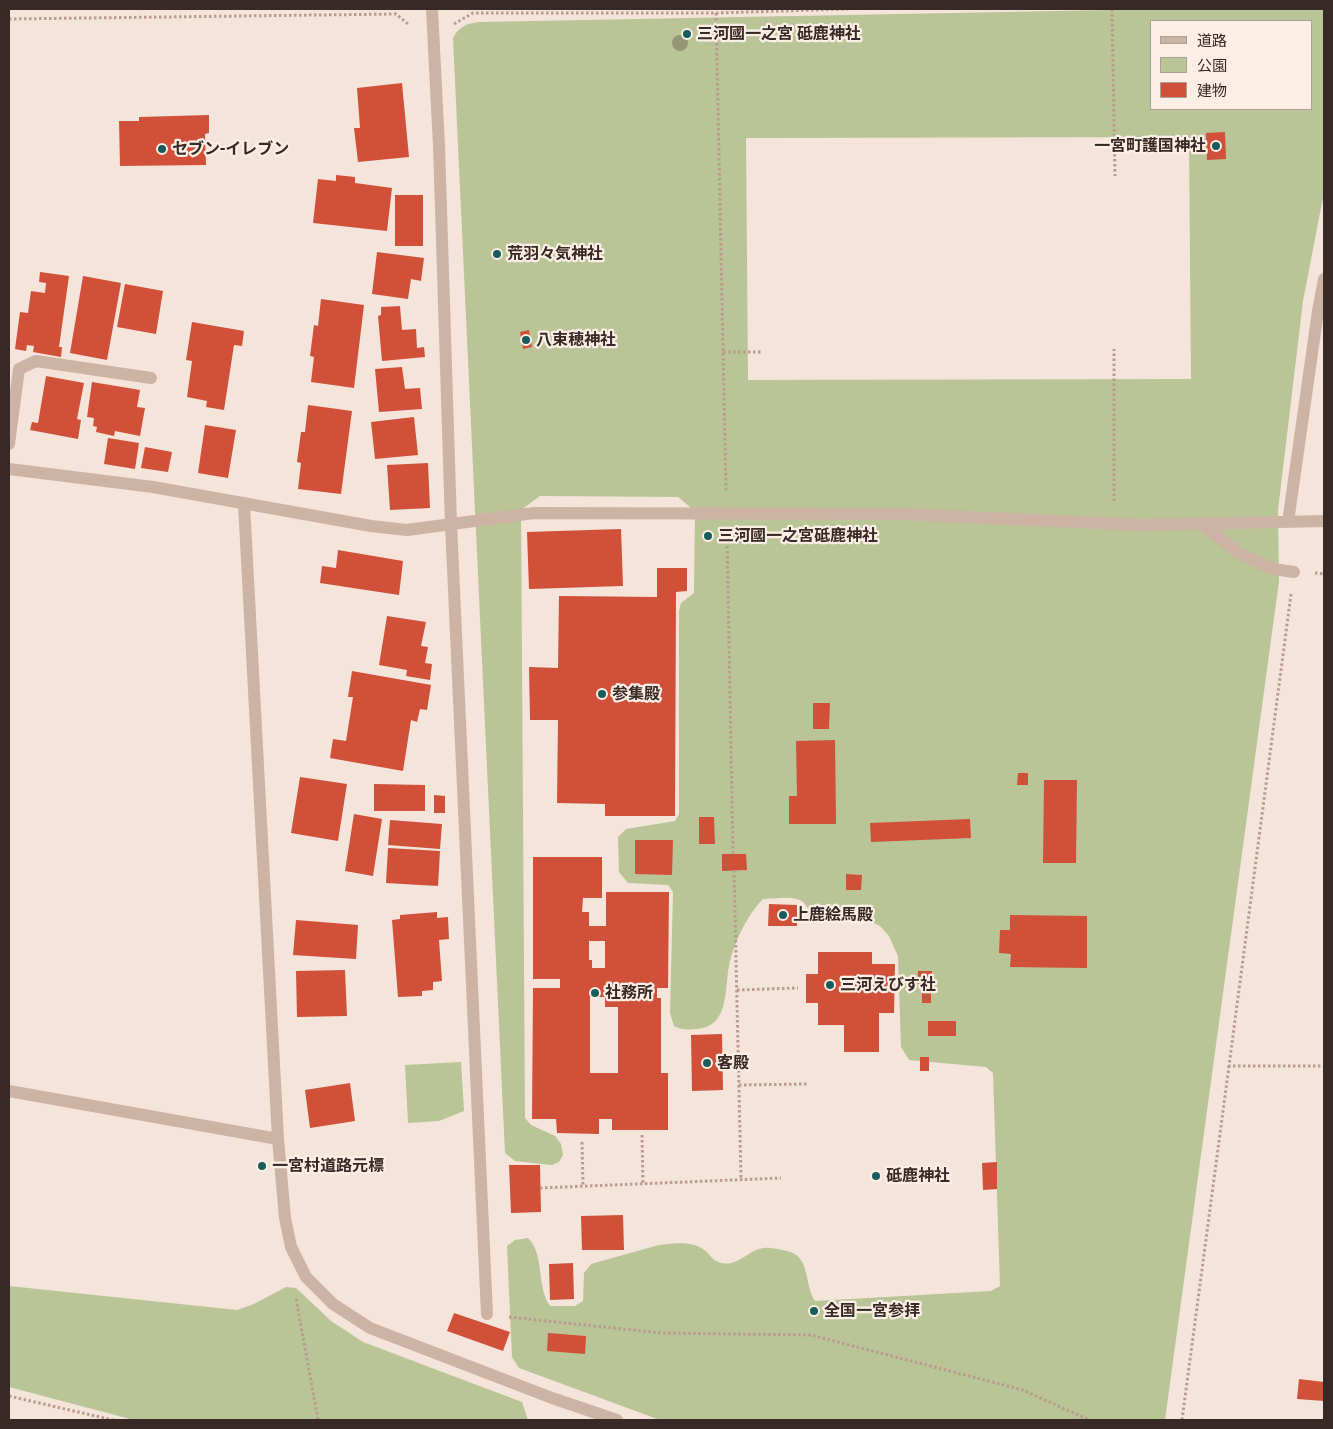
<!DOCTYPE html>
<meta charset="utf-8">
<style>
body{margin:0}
#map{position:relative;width:1333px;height:1429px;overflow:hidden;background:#f4e4d9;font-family:Ubuntu,"Noto Sans JP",sans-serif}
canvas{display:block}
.frame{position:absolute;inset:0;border:10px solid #372a26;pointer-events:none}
.legend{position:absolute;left:1150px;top:20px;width:162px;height:90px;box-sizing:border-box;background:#fbefe5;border:1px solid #ada099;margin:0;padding:6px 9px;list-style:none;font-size:15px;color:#372a26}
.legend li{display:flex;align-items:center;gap:10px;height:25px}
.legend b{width:25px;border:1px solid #ada099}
</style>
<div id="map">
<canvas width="1333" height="1429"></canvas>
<div class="frame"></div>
<ul class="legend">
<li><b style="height:6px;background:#cdb3a4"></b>道路</li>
<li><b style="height:14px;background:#b9c497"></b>公園</li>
<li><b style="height:14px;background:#d15039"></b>建物</li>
</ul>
</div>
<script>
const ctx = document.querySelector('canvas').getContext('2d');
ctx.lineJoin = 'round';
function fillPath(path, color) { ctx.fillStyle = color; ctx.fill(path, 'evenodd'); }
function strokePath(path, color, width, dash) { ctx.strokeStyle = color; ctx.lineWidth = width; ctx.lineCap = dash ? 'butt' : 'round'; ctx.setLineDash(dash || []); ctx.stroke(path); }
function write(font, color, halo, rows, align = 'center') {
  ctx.font = font + ' Ubuntu,"Noto Sans JP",sans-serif'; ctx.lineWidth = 4.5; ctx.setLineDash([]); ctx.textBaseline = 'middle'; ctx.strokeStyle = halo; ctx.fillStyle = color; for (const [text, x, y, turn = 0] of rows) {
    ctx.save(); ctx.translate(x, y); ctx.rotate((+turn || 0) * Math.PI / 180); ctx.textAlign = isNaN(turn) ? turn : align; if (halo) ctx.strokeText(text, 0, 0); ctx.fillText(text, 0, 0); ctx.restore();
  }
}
const green = new Path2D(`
 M1162,9H1324V192L1303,301L1278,510L1279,581L1165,1420H660L519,1368L512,1357L507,1246L515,1240L528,1238C545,1255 536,1286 550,1306H575L583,1301L584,1273L591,1264L659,1245C675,1243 694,1240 707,1252C711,1257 715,1262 722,1263C737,1267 750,1249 764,1248C771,1247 780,1250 787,1251C811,1256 804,1285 815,1301L991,1291L1000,1286L993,1073L986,1067L909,1060L901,1047L898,956L889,936L880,926L870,921L816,920C811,914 809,910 805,904C797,894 774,899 763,899C748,914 737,937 731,957C723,982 733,1027 696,1029C687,1030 682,1030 674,1026L670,1013L673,892L668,885L628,883L619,872L618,837L626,829L675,821L679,814V611L681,603L694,593L695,511L678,497L540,496L521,510L525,1118L531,1125L555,1136L561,1144L563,1155L559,1162L552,1165L515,1161L505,1153L453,38C459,26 468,23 480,22ZM1152,21H1312V109H1152ZM1189,137L1191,379L748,380L746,138Z
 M461,1062L464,1111L439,1121L408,1123L405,1065Z
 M9,1286L237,1310L254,1304L286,1287L296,1288L331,1321L363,1342L522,1402L528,1420H134L9,1387Z`);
const building = new Path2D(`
 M402,83L409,157L358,162L354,128H360L357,88Z
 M209,115V133L205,134L206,165L120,166L119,121H139V117Z
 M1225,132L1226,159L1207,160L1206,133Z
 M336,175L355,177V183L392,188L387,231L313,223L318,179L336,181Z
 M395,195H423V246H395Z
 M377,252L424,258L421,281L411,279L408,299L372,294Z
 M40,272L69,276L59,347H62L61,357L33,352L34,346L27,345L26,351L15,349L20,312L28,313L31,291L45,293L46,283L39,282Z
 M83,276L121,283L107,360L70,353Z
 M125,284L163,291L156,334L117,327Z
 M321,299L364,305L354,388L311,382L314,357L310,356L314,325L318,326Z
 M400,306L402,330L416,329L417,348L424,347L425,357L382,361L378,316L381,315V307Z
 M192,322L244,331L242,346L234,345L224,410L206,407L207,401L187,397L192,361L186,360Z
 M529,330L532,347L523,349L520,332Z
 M402,367L405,389L420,388L422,409L379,412L375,369Z
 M46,376L84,383L77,419L81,420L78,439L30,430L32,422L38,423Z
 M92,382L140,390L137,407L145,408L140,436L115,431L114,436L96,432L97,427L93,426L94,418L87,417Z
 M308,405L352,411L341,494L298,489L301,463L297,462L301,432H305Z
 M414,417L418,455L375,459L371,422Z
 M205,425L236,430L228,478L198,473Z
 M108,438L139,443L135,469L104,464Z
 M145,447L172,452L168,472L141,468Z
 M428,463L430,508L390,510L387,465Z
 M621,529L623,586L529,589L527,532Z
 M338,550L403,561L399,595L320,583L322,566L336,568Z
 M657,568H687V591L676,592L675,816H605V804L557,803L558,720H530L529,667L558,668L559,596L657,597Z
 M387,616L426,622L421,646L428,647L425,663L432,664L430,680L406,676L407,670L379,665Z
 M352,671L431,685L427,710L420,709L417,722L411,720L403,771L330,758L333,739L346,741L353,697H348Z
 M813,703H830L829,729H813Z
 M835,740L836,824H789V796H797L796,741Z
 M1018,773H1028V785H1017Z
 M300,777L347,784L338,841L291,833Z
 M1044,780H1077L1076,863H1043Z
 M374,784L425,785V811H374Z
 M434,795L445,796V813H434Z
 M354,814L382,819L373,876L345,871Z
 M699,817H714L715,844H699Z
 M970,819L971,838L871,842L870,823Z
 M390,820L442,824L440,849L388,845Z
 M635,840H673L672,875L635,874Z
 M388,848L440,851L438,886L386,883Z
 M722,854H746L747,870L722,871Z
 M533,857H602V898H583L582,912H589V926H606V892H669L668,988H657V998H661V1073H668V1130H612V1119H599V1134L557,1133L556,1119H532L533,988H560V979H533ZM589,941H605V968H592V960H589ZM590,997H605V1007H618V1073H590Z
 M846,874L862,875L861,890H846Z
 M769,904L797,905V926H768Z
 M437,912V918L448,917L449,939L439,940L442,981L433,982V990L422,991V996L398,997L392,920L400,919V915Z
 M1010,915L1087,916V968L1010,967L1011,954L999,953L1000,930H1010Z
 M296,920L358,925L356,959L293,955Z
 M818,952H872V964H895L894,1013H879V1052H844V1025H818V1003H806V974H818Z
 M345,970L347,1016L297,1017L296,971Z
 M918,971H932V986H918Z
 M922,992H931V1003H922Z
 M928,1021H956V1036H928Z
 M722,1034L723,1090L692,1091L691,1035Z
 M920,1057H929V1071H920Z
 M350,1083L355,1121L310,1128L305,1090Z
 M997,1162V1189L983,1190L982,1163Z
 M509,1165H540L541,1212L511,1213Z
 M623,1215L624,1250H582L581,1216Z
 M573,1263L574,1299L550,1300L549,1264Z
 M454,1313L510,1332L503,1351L447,1331Z
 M548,1333L586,1336L585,1354L547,1351Z
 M1299,1379L1324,1382V1401L1297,1399Z`);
const path = new Path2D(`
 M1112,9L1115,176
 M716,13L726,492
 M9,19L396,14L408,24
 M454,24L473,13H716L849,9
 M723,352H763
 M1114,501V349
 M727,536L733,854
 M1315,573L1324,574
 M1291,594L1229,1066H1324
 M734,870L741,1179
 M737,990L798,988
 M739,1085L807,1084
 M642,1135L643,1183
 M582,1142L583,1186
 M540,1188L781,1178
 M296,1299L318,1420
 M509,1317L661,1333L811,1335L1023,1390L1089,1420
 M9,1396L113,1420
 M1182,1420L1229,1066`);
const minor = new Path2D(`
 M432,9L439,146L451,524L487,1314
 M9,444L19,369L36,361L151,378
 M9,469L153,487L371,526L407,530L534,513L902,514L1142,525L1324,521
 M244,504L278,1139L285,1218L291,1247L306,1277L333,1304L370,1328L552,1398L617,1420
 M1288,522L1318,311L1324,279
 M1203,525L1240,554L1273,569L1294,572
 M9,1091L278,1139`);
const trees = [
 [680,43]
];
const markers = [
 [687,34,5,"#185c5b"],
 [1216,146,5,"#185c5b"],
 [162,149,5,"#185c5b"],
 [497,254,5,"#185c5b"],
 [526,340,5,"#185c5b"],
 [708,536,5,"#185c5b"],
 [602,694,5,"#185c5b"],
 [783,915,5,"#185c5b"],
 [830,985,5,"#185c5b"],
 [595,993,5,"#185c5b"],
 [707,1063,5,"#185c5b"],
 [262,1166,5,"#185c5b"],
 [876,1176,5,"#185c5b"],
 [814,1311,5,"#185c5b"]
];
const poiNames = [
 ["三河國一之宮 砥鹿神社",697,34],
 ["一宮町護国神社",1206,146,"right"],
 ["セブン-イレブン",172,149],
 ["荒羽々気神社",507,254],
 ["八束穂神社",536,340],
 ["三河國一之宮砥鹿神社",718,536],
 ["参集殿",612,694],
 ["上鹿絵馬殿",793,915],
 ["三河えびす社",840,985],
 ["社務所",605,993],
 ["客殿",717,1063],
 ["一宮村道路元標",272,1166],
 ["砥鹿神社",886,1176],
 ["全国一宮参拝",824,1311]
];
fillPath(green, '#b9c497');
fillPath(building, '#d15039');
strokePath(path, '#b99c8e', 3, [2.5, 2.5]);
strokePath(minor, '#cdb3a4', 12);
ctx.fillStyle = '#979778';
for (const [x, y] of trees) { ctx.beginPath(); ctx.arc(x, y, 8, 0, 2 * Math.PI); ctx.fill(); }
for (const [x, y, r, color] of markers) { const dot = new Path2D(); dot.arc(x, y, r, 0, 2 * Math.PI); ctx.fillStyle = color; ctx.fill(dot); strokePath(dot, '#fbefe5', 2); }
write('bold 16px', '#372a26', '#fbefe5', poiNames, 'left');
</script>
